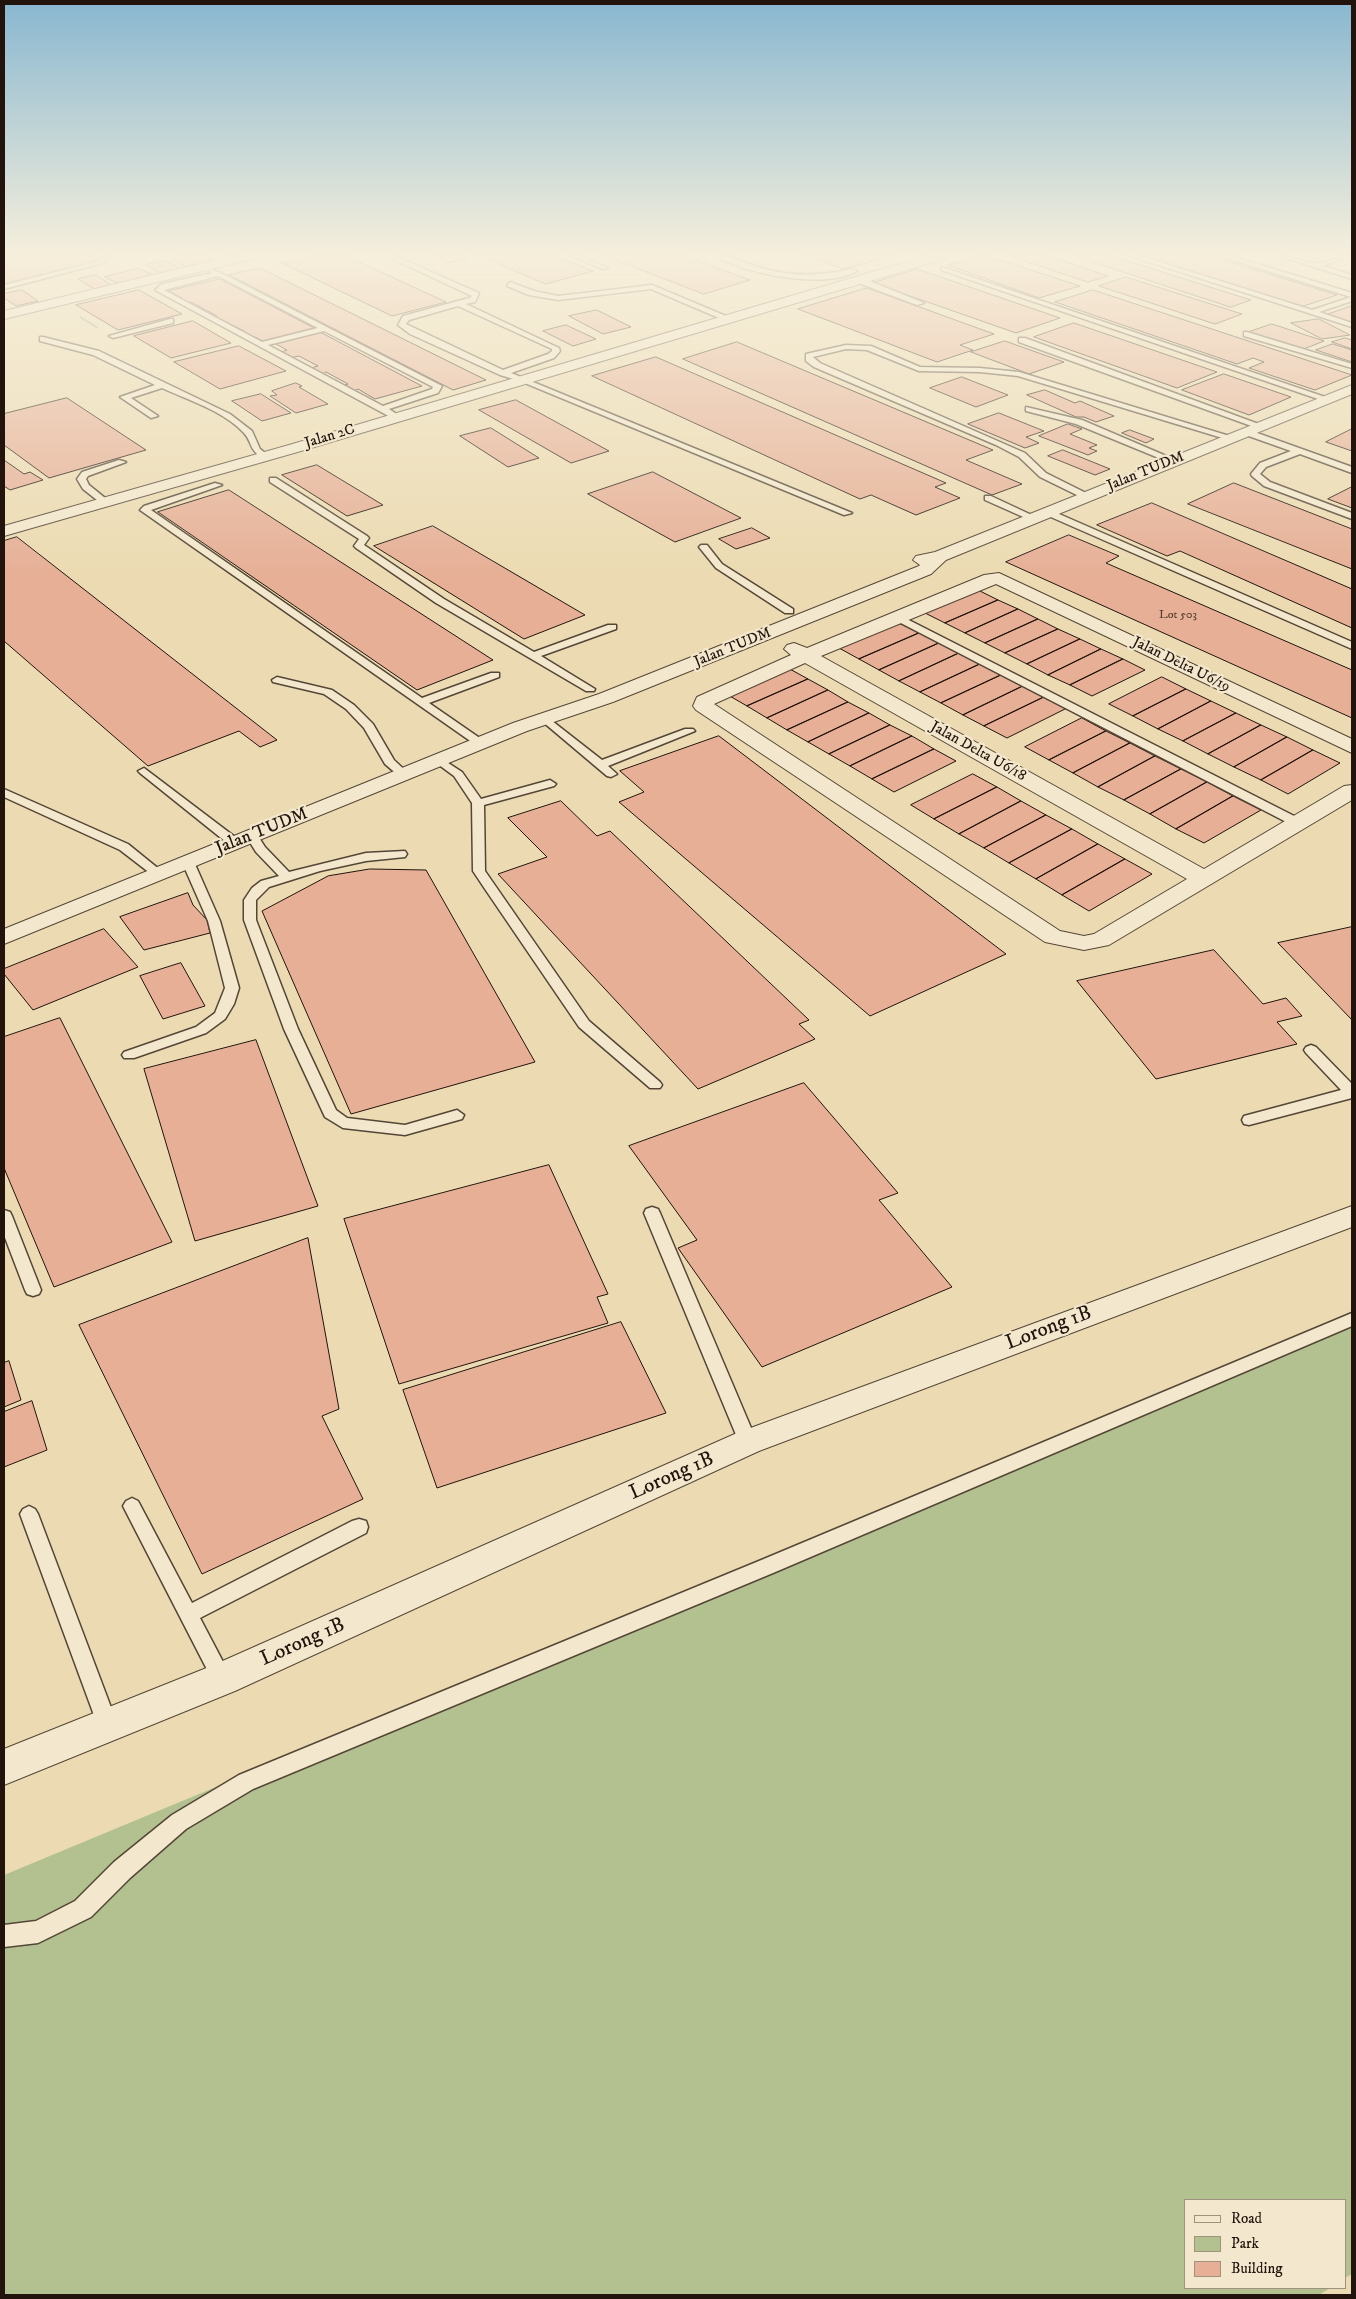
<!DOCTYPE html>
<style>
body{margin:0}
#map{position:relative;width:1356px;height:2299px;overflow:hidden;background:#ecdbb2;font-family:"IM FELL DW Pica",serif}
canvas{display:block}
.frame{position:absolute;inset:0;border:5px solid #22140c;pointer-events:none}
.legend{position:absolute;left:1184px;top:2199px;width:162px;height:90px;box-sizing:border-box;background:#f3e8cd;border:1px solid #9f9380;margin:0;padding:6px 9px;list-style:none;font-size:15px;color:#22140c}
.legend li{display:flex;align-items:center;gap:10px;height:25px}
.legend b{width:25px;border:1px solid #9f9380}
</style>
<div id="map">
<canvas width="1356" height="2299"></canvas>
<div class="frame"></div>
<ul class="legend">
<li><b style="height:6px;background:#f3e8cd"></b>Road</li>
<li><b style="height:14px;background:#b3c190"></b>Park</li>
<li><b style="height:14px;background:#e6af96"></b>Building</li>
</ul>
</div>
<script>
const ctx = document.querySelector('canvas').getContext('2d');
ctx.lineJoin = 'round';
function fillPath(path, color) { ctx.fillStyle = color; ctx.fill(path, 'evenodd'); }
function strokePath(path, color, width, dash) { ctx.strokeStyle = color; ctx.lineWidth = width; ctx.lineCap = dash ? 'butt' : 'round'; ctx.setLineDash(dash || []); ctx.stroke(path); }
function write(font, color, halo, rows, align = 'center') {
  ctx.font = font + ' "IM FELL DW Pica",serif'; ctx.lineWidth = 4.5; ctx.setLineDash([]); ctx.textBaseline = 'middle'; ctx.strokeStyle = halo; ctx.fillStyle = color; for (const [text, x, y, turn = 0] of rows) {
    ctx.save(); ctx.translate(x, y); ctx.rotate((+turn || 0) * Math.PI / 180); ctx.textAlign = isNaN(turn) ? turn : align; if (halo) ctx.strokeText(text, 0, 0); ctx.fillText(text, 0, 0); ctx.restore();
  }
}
const green = new Path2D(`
 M1352,1315V2274L1345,2278V2200H1185V2288H1330L1319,2295H4V1875Z`);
const building = new Path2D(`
 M18,255H88L99,260L4,285V259Z
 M182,255H207L217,261L186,267L170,258Z
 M316,255H344L446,302L392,316L282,263Z
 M431,255H463L469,258L448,263Z
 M478,255H553L593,271L546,284Z
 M603,255H682L750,280L704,294Z
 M805,255H891L892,256L844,269Z
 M985,255L1080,286L1039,298L948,265Z
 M1007,255H1046L1108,276L1088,282Z
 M1071,255H1109L1251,300L1231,307Z
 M1135,255H1208L1337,295L1301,307Z
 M165,260L180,268L160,273L146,265Z
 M139,268L153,275L119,284L105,277Z
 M260,268L486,380L453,390L229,275Z
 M917,269L1060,318L1016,333L873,283Z
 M96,275L111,285L94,289L78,279Z
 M1126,277L1242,314L1215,324L1099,286Z
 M220,279L314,328L263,341L255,337L249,338L239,333L244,331L226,322L222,323L212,318L217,316L191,302L186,303L178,299L182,298L169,291Z
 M867,288L994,334L960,345L973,350L937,362L798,309Z
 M22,290L38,301L16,306L4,298V294Z
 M139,290L182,314L118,330L76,305Z
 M1093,290L1352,375L1315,390L1249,368L1264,362L1253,358L1237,364L1055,302Z
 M1352,306V323L1326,315Z
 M597,310L631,327L603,334L569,316Z
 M1319,319L1350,335L1322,339L1291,323Z
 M193,321L231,343L171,358L134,336Z
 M1074,323L1217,372L1177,388L1034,337Z
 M1272,324L1324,341L1301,350L1249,332Z
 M566,325L596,339L573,346L543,331Z
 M320,332L422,386L375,399L358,389L354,391L343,386L348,384L326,372L323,374L311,368L318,366L299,356L289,358L279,353L287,350L274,343Z
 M1345,338L1352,340V349L1332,342Z
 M1005,341L1064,362L1029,374L971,352Z
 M737,342L993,450L966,460L1022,484L992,495L683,359Z
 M1333,344L1352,350V362L1316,350Z
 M239,346L286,371L220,389L174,362Z
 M656,357L946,483L935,487L960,498L916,515L871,495L860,499L592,376Z
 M1224,374L1291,397L1249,415L1182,390Z
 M962,377L1008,395L976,407L930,388Z
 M296,383L302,386L299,387L328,404L296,413L270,396L277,395L272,391Z
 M1045,390L1075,403L1080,401L1114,416L1096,422L1084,417H1076L1027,395Z
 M261,394L291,413L262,421L232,401Z
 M67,398L146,450L49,478L4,445V414Z
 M516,400L609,451L571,463L479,410Z
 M999,413L1044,431L1026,437L1039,443L1025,448L968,424Z
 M1068,424L1082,429L1070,434L1097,445L1089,448L1097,451L1088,455L1039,436Z
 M491,428L539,458L508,467L460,436Z
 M1352,429V451L1326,442Z
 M1130,430L1154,439L1146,443L1122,433Z
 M1063,450L1110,469L1095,475L1048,456Z
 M4,460L24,474L30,472L43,480L10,490L4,486Z
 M317,465L383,505L347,516L282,475Z
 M653,472L741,518L675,542L588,494Z
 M1234,483L1352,529V569L1188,504Z
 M1352,487V508L1328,499Z
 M229,490L493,660L417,690L158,512Z
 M1152,503L1352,589V628L1180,551L1167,556L1097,525Z
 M433,526L585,615L524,639L374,546Z
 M752,528L770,538L736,549L719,539Z
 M1069,535L1119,556L1106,563L1352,670V718L1006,562Z
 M17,537L277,740L260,747L239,731L148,766L4,641V541Z
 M978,590L998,600L945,623L925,613Z
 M998,600L1018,609L965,633L945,623Z
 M1018,609L1038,619L985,643L965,633Z
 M1038,619L1058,629L1005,653L985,643Z
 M899,623L919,633L859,659L839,648Z
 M1058,629L1080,639L1027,664L1005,653Z
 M919,633L939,643L879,670L859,659Z
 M1080,639L1101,649L1048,675L1027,664Z
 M939,643L959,653L899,681L879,670Z
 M1101,649L1123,659L1070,685L1048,675Z
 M959,653L980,664L920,692L899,681Z
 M1123,659L1145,670L1092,696L1070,685Z
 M980,664L1001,675L941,703L920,692Z
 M788,668L808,679L747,706L728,695Z
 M1001,675L1023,686L963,715L941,703Z
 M1162,677L1186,689L1133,716L1109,704Z
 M808,679L828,690L767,718L747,706Z
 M1023,686L1044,697L984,726L963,715Z
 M1186,689L1211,701L1158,729L1133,716Z
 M828,690L848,702L787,730L767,718Z
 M1044,697L1067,708L1007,738L984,726Z
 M1211,701L1236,713L1183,741L1158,729Z
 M848,702L869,713L808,742L787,730Z
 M869,713L890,725L829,754L808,742Z
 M1236,713L1261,725L1208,754L1183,741Z
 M1082,718L1106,731L1049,760L1025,747Z
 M890,725L912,736L850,766L829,754Z
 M1261,725L1287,737L1234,767L1208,754Z
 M1106,731L1130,743L1073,773L1049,760Z
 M719,736L1006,954L870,1016L619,802L644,792L620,771Z
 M912,736L934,749L872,779L850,766Z
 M1287,737L1313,750L1261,780L1234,767Z
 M1130,743L1155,756L1098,787L1073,773Z
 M934,749L956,761L894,792L872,779Z
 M1313,750L1340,763L1288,794L1261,780Z
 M1155,756L1181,769L1124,800L1098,787Z
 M1181,769L1207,782L1150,814L1124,800Z
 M973,774L997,787L934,819L911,805Z
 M1207,782L1233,796L1176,829L1150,814Z
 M997,787L1021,801L959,834L934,819Z
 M1233,796L1261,810L1204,843L1176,829Z
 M561,801L597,836L610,831L809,1020L799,1024L815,1039L698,1089L498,874L547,857L508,818Z
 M1021,801L1046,815L984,848L959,834Z
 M1046,815L1072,829L1009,863L984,848Z
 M1072,829L1098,844L1036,879L1009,863Z
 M1098,844L1125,859L1062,895L1036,879Z
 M1125,859L1152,874L1089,911L1062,895Z
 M370,869L426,870L535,1062L351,1114L262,911L328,876Z
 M188,893L193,905L207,920L210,933L144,950L120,917Z
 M1352,927V1020L1278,943Z
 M104,929L138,967L33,1010L4,974V969Z
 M1214,950L1263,1004L1286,998L1302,1016L1277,1022L1297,1044L1156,1079L1077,981Z
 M181,963L205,1006L163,1019L140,976Z
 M60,1018L172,1242L54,1287L4,1168V1037Z
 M256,1040L318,1206L195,1241L144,1069Z
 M804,1083L898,1193L879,1200L952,1287L762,1367L678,1248L697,1240L629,1146Z
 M549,1165L608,1294L597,1297L608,1323L399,1384L344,1219Z
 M308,1238L339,1409L322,1416L363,1499L202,1574L79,1325Z
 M621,1322L666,1413L437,1488L403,1390Z
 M9,1361L21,1400L4,1407V1363Z
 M32,1401L47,1450L4,1467V1412Z`);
const path = new Path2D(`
 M80,317L98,328`);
const lane = new Path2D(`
 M100,255H107L109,259L103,263L4,289V285L99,261L102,258Z
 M384,255H393L479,293L475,302L466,304L559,348L560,351L554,358L511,373L852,513L844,515L520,381L500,375L410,334L398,325L403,316L469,298L472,296ZM458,306L552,349V351L548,354L503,370L406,324L409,320Z
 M570,255H579L608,268L602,269Z
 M714,255H724C774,274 799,280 853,269L857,271C827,290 742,274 714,255Z
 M1127,255H1138L1312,310L1351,297L1217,255H1228L1352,293V301L1319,312L1352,323V327Z
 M1276,255C1290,255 1301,262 1314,263C1326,265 1340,255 1352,255L1323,266L1352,275V279Z
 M941,268H945L1331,399L1324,401L941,270Z
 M209,269L221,273L442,386L438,393L389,409L401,417L394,419L155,290L162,284L212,273L209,271ZM218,276L318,328L262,342L164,290ZM324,331L433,387L432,389L383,406L268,345Z
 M856,278H862L924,303L917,305L856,282Z
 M510,282L534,291L558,296L652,285L733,319L726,321L651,289L558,300L529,295L507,286Z
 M170,319H173V323L113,338L109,336Z
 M1247,332L1352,364V368L1244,336V332Z
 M43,337L99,351L230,414L252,431L260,449L269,456L262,458C248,448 253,443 244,433C224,411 188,400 162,388L131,398L158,416L151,418L120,397L155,385L93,355L40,341V337Z
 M1019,338H1025L1264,426L1257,428L1019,342Z
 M846,345L871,346L920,367L980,368L1019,372L1236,438L1229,440L1018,376L980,372L919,371L867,350L846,349L813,357L820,363L1025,453L1046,473L1090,495L1092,497L1087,500L1040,477L1019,457L996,445L814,367L806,361V354Z
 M1026,407L1082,420L1178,461L1171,463L1076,424L1026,411Z
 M1246,429L1352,467V473L1300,454L1266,467L1260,474L1270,482L1352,513V519L1264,486L1252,476L1251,474L1260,463L1291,451L1243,434V430Z
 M119,460L126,462L88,476L86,479L89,485L110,502L102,504L83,489L77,479L82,472Z
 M270,478H276L367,536L369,538L364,545L444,599L534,652L608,625H616V629L541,656L595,689L594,691H586L436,603L356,548L354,546L359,539L270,482Z
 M215,483L222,485L151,510L422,698L491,673H499V677L429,703L484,741V745H476L140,510L144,506Z
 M985,496H991L1038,518L1030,520L985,500Z
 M1044,510H1050L1352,642V649L1044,514Z
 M701,545H707L722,564L793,609V613H785L716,568L699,547Z
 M897,614L1302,820L1304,823L1302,826H1294L893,619L892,617Z
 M277,677L332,690L354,705L373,724L394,760L409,774L407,776H399L385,764L364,728L346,709L324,694L273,682L272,680Z
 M547,717L602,760L685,729H693L695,731L608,766L617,774L611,777L607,776L543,722L541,720Z
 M439,757L462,772L481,799L550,780L556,784L554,786L484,805L485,871L589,1021L660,1082L662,1085L660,1088H650L579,1027L485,889L473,871L472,803L454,776L435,762V758Z
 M144,768L239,840L241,843L239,846H231L140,773L138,771Z
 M4,789L128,844L165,874L163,877H155L120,850L4,797Z
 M252,832L256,833L265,847L289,872L366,853L405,851L407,854L405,857L366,861L320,871L269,887L256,900V920L298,1029L336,1110L347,1118L405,1125L457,1110L464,1115L462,1119L405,1135L343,1128L325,1117L284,1029L244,920V900L252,888L261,881L279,876L256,852L246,836Z
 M188,858L194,862L220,921L239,988L234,1004L225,1019L206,1033L134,1058H124L122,1055L124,1052L196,1027L215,1013L225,988L208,921L182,862Z
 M1311,1045L1316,1047L1352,1084V1098L1249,1125L1244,1124L1242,1120L1244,1116L1341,1090L1306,1053L1304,1050L1306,1047Z
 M652,1207L658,1209L660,1213L757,1442L754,1447L748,1449L742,1447L739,1442L644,1213L646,1209Z
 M4,1210L10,1212L12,1216L41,1290L39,1294L33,1296L27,1294L25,1290L4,1235Z
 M1352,1313V1326L773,1573L253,1789L186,1829L130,1878L91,1917L38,1943L4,1947V1925L36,1921L75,1901L114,1862L172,1815L239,1775L759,1561Z
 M132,1498L138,1501L192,1603L352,1521L359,1519L366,1521L368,1527L366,1533L200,1618L232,1679L229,1685L222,1688L215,1685L123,1506L126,1501Z
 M29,1506L35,1509L38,1514L118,1726L115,1733L108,1735L101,1733L98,1726L20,1514L23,1509Z`);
const street = new Path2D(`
 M236,255H259L257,258L4,319V311Z
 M929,255H949L947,258L301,451L4,536V526L289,445Z
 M1352,385V394L946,560L931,574L613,702L527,731L4,944V929L513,723L599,694L919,566L920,565L913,560L916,556L935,552Z
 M999,573L1352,739V753L996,584L821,656L1204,869L1344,786L1352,785V800L1109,945L1084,950L1045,942L696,710L693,706L697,697L791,655L784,649L787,645L794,643L807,648L984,575ZM805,663L1187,879L1094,934L1084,936L1060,931L714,704Z
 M1352,1206V1227L759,1451L235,1691L4,1785V1749L209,1667L737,1433Z`);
const farNumbernames = [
 ["Lot 503",1178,616]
];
const farStreetnames = [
 ["Jalan 2C",330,437,-17],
 ["Jalan TUDM",1146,472,-22],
 ["Jalan TUDM",733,648,-22],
 ["Jalan Delta U6/19",1181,665,26],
 ["Jalan Delta U6/18",978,752,29]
];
const streetNames = [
 ["Jalan TUDM",262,832,-22]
];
const nearStreetnames = [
 ["Lorong 1B",1049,1329,-21],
 ["Lorong 1B",672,1477,-24],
 ["Lorong 1B",303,1643,-24]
];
fillPath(green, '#b3c190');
fillPath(building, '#e6af96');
strokePath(building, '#22140c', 1);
strokePath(lane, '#544636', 3);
strokePath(street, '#544636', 2);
strokePath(path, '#22140c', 2, [0.5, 1]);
fillPath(lane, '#f3e8cd');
fillPath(street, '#f3e8cd');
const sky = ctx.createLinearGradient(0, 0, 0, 577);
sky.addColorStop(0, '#88b7d0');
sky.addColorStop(0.44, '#f6efdc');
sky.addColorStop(1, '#f6efdc00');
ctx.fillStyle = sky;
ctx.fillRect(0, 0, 1356, 577);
write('12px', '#533b2e', null, farNumbernames);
write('15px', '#22140c', '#f3e8cd', farStreetnames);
write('18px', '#22140c', '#f3e8cd', streetNames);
write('21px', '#22140c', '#f3e8cd', nearStreetnames);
</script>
